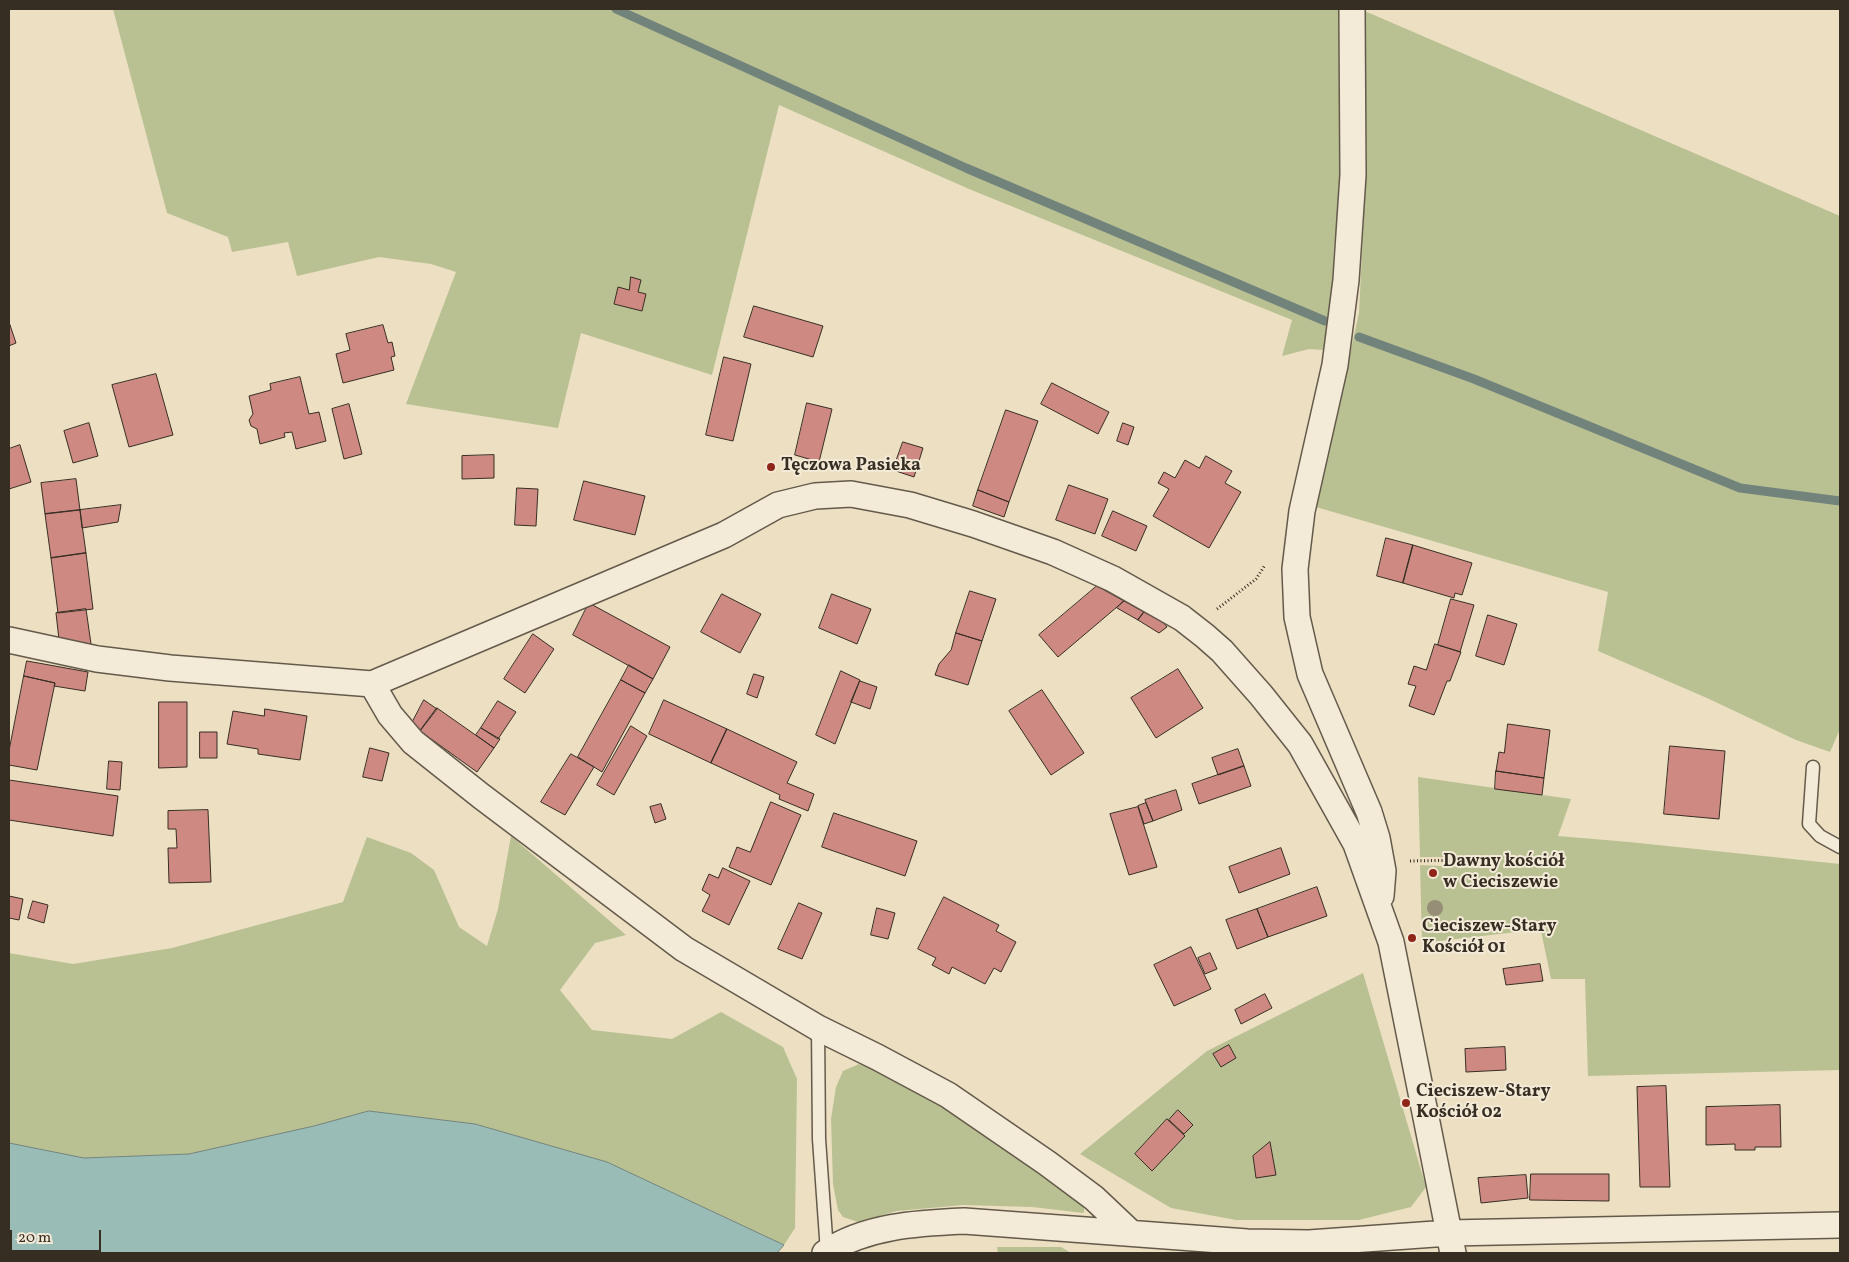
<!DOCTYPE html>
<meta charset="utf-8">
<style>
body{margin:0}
#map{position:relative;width:1849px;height:1262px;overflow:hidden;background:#ecdfc2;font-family:Vollkorn,serif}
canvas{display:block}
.frame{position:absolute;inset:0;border:10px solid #372e23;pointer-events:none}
.scale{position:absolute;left:10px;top:1230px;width:91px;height:22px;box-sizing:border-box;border:2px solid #372e23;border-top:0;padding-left:6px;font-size:15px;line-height:18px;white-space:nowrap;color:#372e23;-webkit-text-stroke:4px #f3ead7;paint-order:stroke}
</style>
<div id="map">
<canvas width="1849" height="1262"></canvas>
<div class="frame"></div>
<div class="scale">20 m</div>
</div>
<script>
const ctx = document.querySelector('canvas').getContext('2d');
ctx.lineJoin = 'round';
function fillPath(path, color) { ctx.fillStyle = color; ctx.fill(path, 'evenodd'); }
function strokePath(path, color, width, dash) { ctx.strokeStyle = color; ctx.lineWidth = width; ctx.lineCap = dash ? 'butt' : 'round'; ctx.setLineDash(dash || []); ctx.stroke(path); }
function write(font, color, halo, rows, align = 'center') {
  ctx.font = font + ' Vollkorn,serif'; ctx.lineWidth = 4; ctx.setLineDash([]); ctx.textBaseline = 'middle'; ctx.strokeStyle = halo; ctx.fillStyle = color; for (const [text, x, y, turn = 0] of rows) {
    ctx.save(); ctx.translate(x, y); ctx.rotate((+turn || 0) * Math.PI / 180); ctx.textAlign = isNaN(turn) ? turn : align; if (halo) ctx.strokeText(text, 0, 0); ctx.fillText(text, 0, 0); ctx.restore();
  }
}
const green = new Path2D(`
 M113,9H1342L1343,135L1339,210L1334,245L1331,313L1324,350L1309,349L1282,356L1292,320L969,189L779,105L712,375L581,333L558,428L406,404L456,272L431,264L379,257L297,276L288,242L232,252L228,237L167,213Z
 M1360,9L1840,216V729L1830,752L1796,740L1707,698L1598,651L1608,592L1316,507L1359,313L1367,151Z
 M1418,777L1571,799L1558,836L1629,842L1840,864V1070L1588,1076L1585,979H1551L1541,931H1525L1422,943L1420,865L1482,868L1483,857H1420Z
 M511,836L626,935L595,943L560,990L592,1030L672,1039L721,1012L783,1047L797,1079L795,1228L784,1245L607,1162L475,1124L370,1111L314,1126L189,1154L84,1158L9,1143V953L73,964L172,948L343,902L367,837L411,853L434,870L459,927L487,946L498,909Z
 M1363,973L1426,1187L1411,1207L1359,1220H1236L1171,1208L1080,1154L1207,1051Z
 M859,1064L879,1071L937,1102L1084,1201V1213L1032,1207L963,1205L897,1211L858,1222L843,1217L838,1210L833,1184L831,1119L836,1087L843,1071Z
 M997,1247H1061L1071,1253H998Z`);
const water = new Path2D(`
 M369,1111L475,1124L607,1162L784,1245L777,1253H9V1143L84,1158L189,1154L314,1126Z`);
const stream = new Path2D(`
 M616,9L966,168L1325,321
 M1359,337L1474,379L1740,488L1840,501`);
const building = new Path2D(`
 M631,277L641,280L638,292L646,294L642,311L614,304L618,287L629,290Z
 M754,306L823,326L813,357L744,337Z
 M9,322L16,343L9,346Z
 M383,325L388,343L392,342L395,356L391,357L394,370L343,383L336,354L350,350L346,334Z
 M724,357L751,364L733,441L706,435Z
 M156,374L173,435L129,447L112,385Z
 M300,377L309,414L319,412L326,441L296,449L292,432L284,433L285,437L260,444L257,429L251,426L249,420L253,414L249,396L271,390L270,384Z
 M1052,383L1109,412L1098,434L1041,404Z
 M807,403L832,409L819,462L795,455Z
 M349,404L362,454L344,459L332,409Z
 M1006,410L1038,421L1009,502L978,490Z
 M89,423L98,456L73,463L64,431Z
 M1123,423L1134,427L1128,445L1117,441Z
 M903,442L923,448L914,477L893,470Z
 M20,445L31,482L9,489V449Z
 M494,455V478L462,479V456Z
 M1206,456L1232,471L1225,483L1241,492L1209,548L1153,516L1169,489L1158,483L1164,472L1175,478L1185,460L1199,468Z
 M76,479L80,510L45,514L41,483Z
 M584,481L645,496L635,535L574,520Z
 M1069,485L1108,499L1095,534L1056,520Z
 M517,488L538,489L536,526L515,525Z
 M978,490L1009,502L1004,517L973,506Z
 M121,505L118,522L82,528L80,510Z
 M80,510L86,553L51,558L45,514Z
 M1113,511L1147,526L1136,551L1102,536Z
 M1386,538L1413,545L1403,583L1377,576Z
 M1413,545L1472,563L1462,595L1455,593L1454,598L1403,583Z
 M86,553L93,609L58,613L51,558Z
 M1097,586L1124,601L1058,657L1039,635Z
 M970,591L996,599L982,641L956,633Z
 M722,594L761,614L740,653L701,632Z
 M832,594L871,609L857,644L819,628Z
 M1451,599L1474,605L1460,652L1438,645Z
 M1124,601L1144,612L1138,620L1117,608Z
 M589,603L670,647L653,679L573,635Z
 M86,609L91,644L59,640L56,613Z
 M1144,612L1163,622L1167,627L1159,633L1138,620Z
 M1488,615L1517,624L1504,665L1476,656Z
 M956,633L982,641L968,685L935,675L939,664L951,650Z
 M533,634L554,649L525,693L504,679Z
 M1435,644L1461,652L1450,681H1447L1434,715L1409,706L1416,686L1408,684L1414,666L1426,670Z
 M27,661L88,672L85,691L54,686L55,683L24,676Z
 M629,665L653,679L645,693L621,680Z
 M1178,669L1203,708L1156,738L1131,698Z
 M841,671L860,680L835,744L816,735Z
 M754,674L764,677L757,698L747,694Z
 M24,676L55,683L37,770L9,765V751Z
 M621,680L645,693L602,772L578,757Z
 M860,681L877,687L870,709L851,702Z
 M1042,690L1084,753L1051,775L1009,711Z
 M424,700L437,709L420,731L412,723Z
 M664,700L727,729L711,763L649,734Z
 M498,701L516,712L498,739L481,728Z
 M159,702H187V767L159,768Z
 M437,708L494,748L477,772L420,731Z
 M265,709L307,716L300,760L258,754V749L227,744L233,711L264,716Z
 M1508,724L1550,730L1544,778L1496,771L1499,752L1504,753Z
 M631,726L647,736L614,795L597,785Z
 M481,728L500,739L494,748L476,735Z
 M727,729L797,762L787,783L814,794L808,811L779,799L780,795L711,763Z
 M200,732H217V758H200Z
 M1670,746L1725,751L1719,819L1664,814Z
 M370,748L389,753L382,781L363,777Z
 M1238,749L1244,766L1218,775L1212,758Z
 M571,754L594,767L565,815L541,802Z
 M109,761L122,762L120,790L107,789Z
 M1244,766L1251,786L1199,804L1192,784Z
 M1496,771L1544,778L1542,795L1495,789Z
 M9,780L118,796L113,836L9,820Z
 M1176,790L1182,810L1153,821L1145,800Z
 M771,802L801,815L771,885L729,867L737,847L750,852Z
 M1146,803L1153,821L1144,824L1138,806Z
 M661,804L666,819L655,823L650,807Z
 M1138,807L1157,867L1129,875L1110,814Z
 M208,810L211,882L169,883L168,848H177L176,829H168V811Z
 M834,813L917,841L905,876L822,847Z
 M1281,848L1290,874L1239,893L1229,867Z
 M723,868L750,881L729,925L702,911L710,895L702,890L709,874L718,878Z
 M1317,887L1327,916L1268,937L1257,909Z
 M9,896L23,899L19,920L9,918Z
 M944,897L999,925L996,931L1016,942L1001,972L994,968L985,984L952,967L949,974L932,965L936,958L918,949Z
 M33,901L48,905L44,923L28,918Z
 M799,903L822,913L802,959L778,949Z
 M877,908L895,913L888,939L871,935Z
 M1257,909L1268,937L1237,949L1226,920Z
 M1191,947L1211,989L1174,1006L1154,965Z
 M1210,953L1217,969L1205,974L1198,958Z
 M1540,964L1543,981L1506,985L1503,969Z
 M1265,994L1272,1008L1241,1024L1235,1010Z
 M1229,1045L1236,1058L1221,1067L1213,1054Z
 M1505,1047L1506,1070L1466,1072L1465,1049Z
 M1666,1086L1670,1187H1640L1637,1087Z
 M1780,1105L1781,1147H1755V1150H1735V1144L1706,1145V1107Z
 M1178,1110L1193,1125L1184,1134L1169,1120Z
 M1167,1119L1185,1136L1152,1171L1135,1154Z
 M1270,1142L1276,1175L1256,1178L1253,1156Z
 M1531,1174H1609V1201L1530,1200Z
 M1526,1175L1528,1198L1481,1203L1478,1178Z`);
const path = new Path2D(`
 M1217,609L1256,579L1265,565
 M1410,861L1464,860`);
const service = new Path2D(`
 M1813,767L1809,824L1820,836L1840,847
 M818,1028L819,1139L827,1252`);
const minor = new Path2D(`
 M1352,9L1353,175L1346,280L1335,365L1302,511L1295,569L1297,617L1310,674L1369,812L1377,838L1383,871L1381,896
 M9,640L97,659L170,668L372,684L724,535L778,505L815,496L851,494L910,505L973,524L1053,552L1113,579L1182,618L1205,636L1222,651L1261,695L1300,744L1356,844L1391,942L1453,1253
 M372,684L390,715L413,742L481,796L684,949L818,1028L877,1057L948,1095L1047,1163L1094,1198L1131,1233
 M825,1253C865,1226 917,1223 964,1221L1247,1242L1309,1243L1449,1233L1840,1225`);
const trees = [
 [1435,908]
];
const markers = [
 [771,467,5,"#8f2418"],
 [1433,873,5,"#8f2418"],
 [1412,938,5,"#8f2418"],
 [1406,1103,5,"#8f2418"]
];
const poiNames = [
 ["Tęczowa Pasieka",781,467],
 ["Dawny kościół",1443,863],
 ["w Cieciszewie",1443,884],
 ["Cieciszew-Stary",1422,928],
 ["Kościół 01",1422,949],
 ["Cieciszew-Stary",1416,1093],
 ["Kościół 02",1416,1114]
];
fillPath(green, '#b9c193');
fillPath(water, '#99bcb7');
strokePath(water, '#72837c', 1);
strokePath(stream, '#72837c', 9);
fillPath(building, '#ce8982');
strokePath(building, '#372e23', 1);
strokePath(service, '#645a4b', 15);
strokePath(minor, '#645a4b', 28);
strokePath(path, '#372e23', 3, [1, 2.5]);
strokePath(service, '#f3ead7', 12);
strokePath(minor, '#f3ead7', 25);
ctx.fillStyle = '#978e77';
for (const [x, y] of trees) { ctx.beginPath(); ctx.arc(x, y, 8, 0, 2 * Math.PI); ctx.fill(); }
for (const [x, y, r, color] of markers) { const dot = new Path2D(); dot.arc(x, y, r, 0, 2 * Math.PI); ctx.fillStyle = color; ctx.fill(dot); strokePath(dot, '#f3ead7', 2); }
write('bold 18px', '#372e23', '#f3ead7', poiNames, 'left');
</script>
